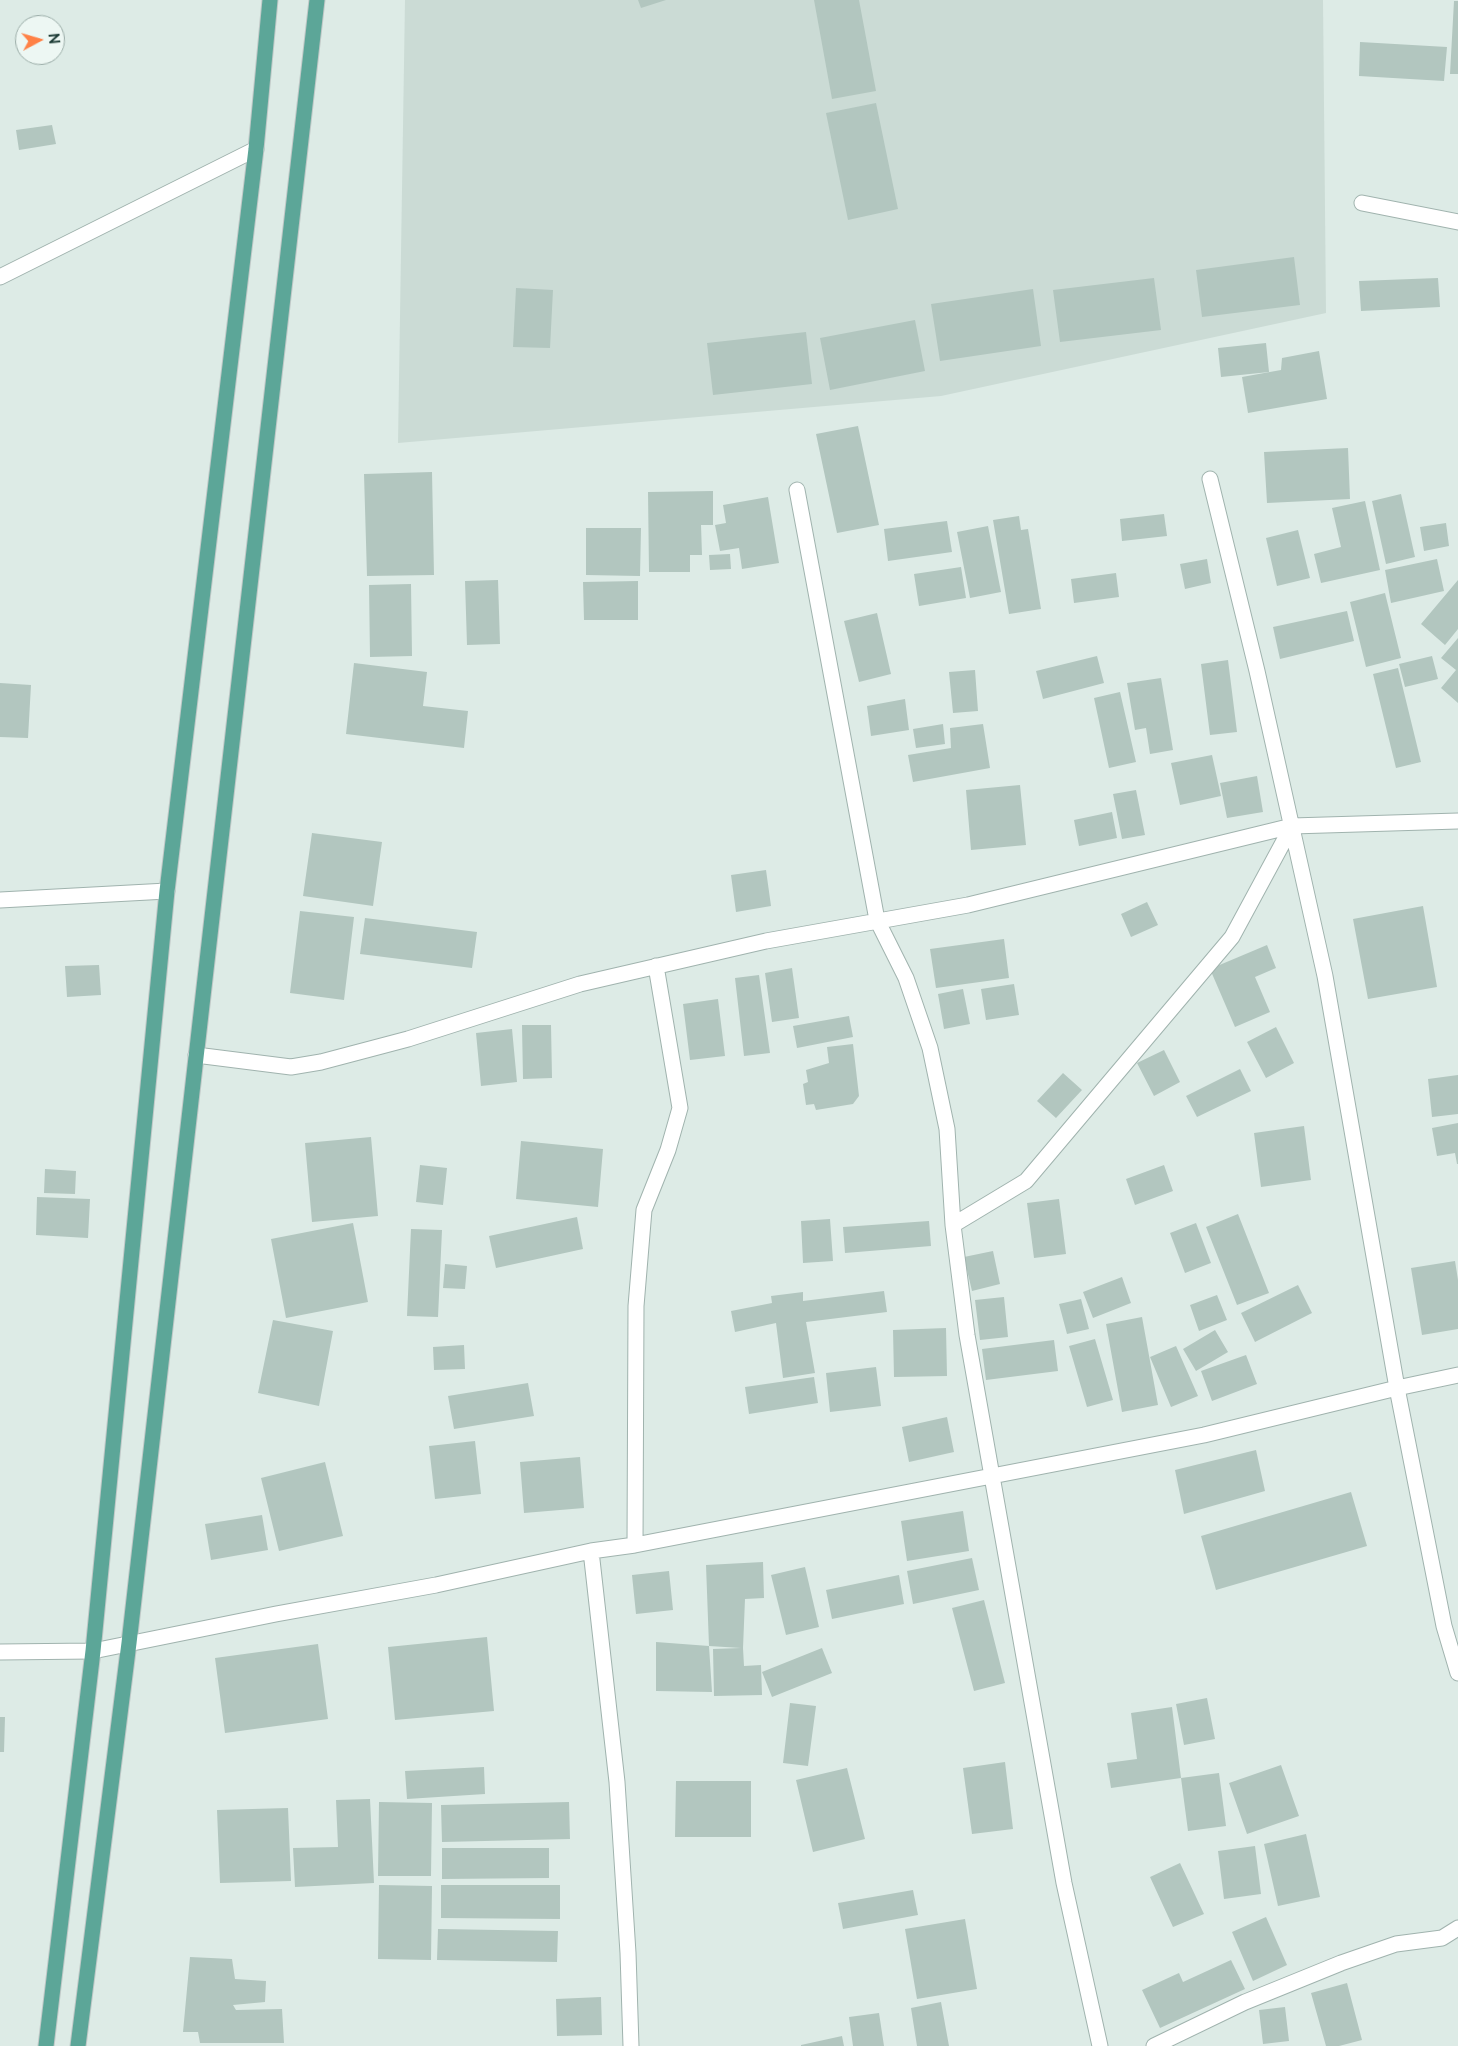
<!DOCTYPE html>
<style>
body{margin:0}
#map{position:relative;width:1458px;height:2046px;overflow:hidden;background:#ddebe6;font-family:Raleway,sans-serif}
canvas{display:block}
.north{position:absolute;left:15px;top:15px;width:50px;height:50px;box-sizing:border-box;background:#edf7f3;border:1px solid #9aaca7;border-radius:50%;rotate:84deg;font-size:14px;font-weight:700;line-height:20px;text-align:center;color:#1d3c36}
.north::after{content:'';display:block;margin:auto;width:18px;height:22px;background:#ff8146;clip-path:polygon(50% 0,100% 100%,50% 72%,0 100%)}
</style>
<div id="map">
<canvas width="1458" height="2046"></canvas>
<div class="north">N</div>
</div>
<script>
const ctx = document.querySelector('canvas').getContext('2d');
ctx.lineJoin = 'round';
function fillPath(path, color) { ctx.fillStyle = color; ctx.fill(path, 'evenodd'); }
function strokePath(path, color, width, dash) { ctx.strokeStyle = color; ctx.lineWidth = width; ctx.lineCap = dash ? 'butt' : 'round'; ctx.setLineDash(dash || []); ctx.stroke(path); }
const built = new Path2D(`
 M405,0H1323L1326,313L941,396L398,443Z`);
const building = new Path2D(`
 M638,0H666L641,8Z
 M814,0H859L876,91L832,99Z
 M1454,1H1458V74H1450Z
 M1360,42L1447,47L1444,81L1359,76Z
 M876,103L898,209L848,220L826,113Z
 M52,125L56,144L19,150L16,130Z
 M1294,257L1300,305L1202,317L1196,270Z
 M1154,278L1161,330L1060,342L1053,290Z
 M1438,278L1440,307L1361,311L1359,281Z
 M516,288L553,290L550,348L513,347Z
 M1033,289L1041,346L940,361L931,304Z
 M915,320L925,371L830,390L820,338Z
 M806,332L812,384L713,395L707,343Z
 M1266,343L1269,372L1221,377L1218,348Z
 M1319,351L1327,399L1248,413L1242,377L1281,370L1282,358Z
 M858,426L879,525L837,533L816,434Z
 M1348,448L1350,499L1267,503L1264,452Z
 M432,472L434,575L367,576L364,474Z
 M713,491V525H701L702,555H690V572H649L648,492Z
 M1401,494L1415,557L1386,564L1372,501Z
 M768,497L779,563L742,569L739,548L720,551L715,525L726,523L723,505Z
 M1365,501L1380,570L1321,583L1314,554L1341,547L1332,508Z
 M1164,514L1167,536L1122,541L1120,519Z
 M1019,516L1021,530L1028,529L1041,609L1009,614L993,520Z
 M947,521L952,552L888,561L884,529Z
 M1446,523L1449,546L1424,551L1420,527Z
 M988,526L1001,592L970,598L957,532Z
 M586,528H641L640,576L586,575Z
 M1298,530L1310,578L1277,586L1266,538Z
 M730,554L731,569L710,570L709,555Z
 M1207,559L1211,583L1185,589L1180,564Z
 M1437,559L1444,591L1391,603L1385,570Z
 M961,567L966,598L919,606L914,574Z
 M1116,573L1119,597L1074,603L1071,579Z
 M498,580L500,644L467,645L465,581Z
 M1458,580V629L1445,645L1421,624Z
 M638,581V620H584L583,582Z
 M411,584L412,656L370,657L369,585Z
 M1385,593L1401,658L1366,667L1350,602Z
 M1347,611L1354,641L1280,659L1273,627Z
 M877,613L891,674L859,682L844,621Z
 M1458,638V703L1441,688L1456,670L1441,658Z
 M1097,656L1104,683L1043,699L1036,671Z
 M1432,656L1438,679L1405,687L1399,664Z
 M1228,660L1237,732L1210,735L1201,664Z
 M354,663L427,672L423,706L468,711L464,748L346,734Z
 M1398,668L1421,762L1396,768L1373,674Z
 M975,670L978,711L953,713L949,672Z
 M1161,678L1173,750L1150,754L1146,728L1135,730L1127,683Z
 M0,683L31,685L28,738L0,737Z
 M1120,692L1136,762L1109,768L1094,698Z
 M905,699L909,730L871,736L867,706Z
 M943,724L945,744L916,748L913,729Z
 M983,724L990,768L913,782L908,755L951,748L950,728Z
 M1212,755L1221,796L1180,805L1171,763Z
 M1257,776L1263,812L1227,818L1220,783Z
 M1020,785L1026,845L971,850L966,790Z
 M1136,790L1145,835L1122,839L1113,794Z
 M1112,812L1117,838L1079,846L1074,820Z
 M312,833L382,842L373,906L303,896Z
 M766,870L771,906L736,912L731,875Z
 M1147,902L1158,925L1131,937L1121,914Z
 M1423,906L1437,987L1368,999L1353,919Z
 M300,911L354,917L344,1000L290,993Z
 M365,918L477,932L472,968L360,954Z
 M1004,939L1009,978L936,988L930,949Z
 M1267,945L1276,968L1255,977L1270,1012L1235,1027L1210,969Z
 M99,965L101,995L67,997L65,966Z
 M792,968L799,1018L772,1022L765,973Z
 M759,975L770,1053L744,1056L735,978Z
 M1014,984L1019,1015L986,1020L981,989Z
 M963,989L970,1024L944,1029L938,994Z
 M718,999L725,1056L690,1060L683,1004Z
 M849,1016L853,1037L797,1048L793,1026Z
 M522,1025H551L552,1078L523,1079Z
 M1276,1027L1294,1063L1266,1078L1247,1042Z
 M512,1029L517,1082L481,1086L476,1033Z
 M853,1044L859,1096L853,1104L816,1110L814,1104L806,1105L803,1084L808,1082L806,1070L829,1063L827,1047Z
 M1164,1050L1180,1082L1154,1096L1137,1063Z
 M1240,1069L1251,1091L1197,1117L1186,1096Z
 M1063,1073L1082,1090L1056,1118L1037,1101Z
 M1458,1075V1114L1432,1117L1428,1079Z
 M1458,1123V1164H1457L1455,1153L1437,1156L1432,1128Z
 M1304,1126L1311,1180L1261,1187L1254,1133Z
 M371,1137L378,1216L312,1222L305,1143Z
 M521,1141L603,1149L598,1207L516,1199Z
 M420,1165L447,1168L443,1205L416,1202Z
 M1164,1165L1173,1191L1135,1205L1126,1179Z
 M45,1169L76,1171L75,1194L44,1193Z
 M37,1197L90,1199L88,1238L36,1235Z
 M1059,1199L1066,1254L1034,1258L1027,1203Z
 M1238,1214L1269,1293L1237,1305L1206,1227Z
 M577,1217L583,1249L496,1268L489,1236Z
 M830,1219L833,1261L803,1263L801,1221Z
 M929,1221L931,1246L845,1253L843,1227Z
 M353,1223L368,1302L286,1318L271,1239Z
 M1196,1223L1211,1263L1185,1273L1170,1233Z
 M411,1229L442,1230L438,1317L407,1316Z
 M993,1251L1000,1284L972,1291L964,1257Z
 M1455,1261L1458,1280V1329L1422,1335L1411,1268Z
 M445,1264L467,1266L465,1289L443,1288Z
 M1122,1277L1131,1303L1093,1318L1083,1292Z
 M1298,1285L1312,1313L1255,1342L1241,1313Z
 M884,1291L887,1312L806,1322L815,1373L783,1378L776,1323L735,1332L731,1311L772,1303L771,1296L803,1292V1301Z
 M1217,1295L1227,1320L1199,1331L1190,1305Z
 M1004,1297L1008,1337L980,1340L975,1300Z
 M1081,1299L1089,1329L1067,1334L1059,1304Z
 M1142,1317L1158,1405L1122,1412L1106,1324Z
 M273,1320L333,1331L319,1406L258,1393Z
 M946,1328L947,1376L894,1377L893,1330Z
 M1215,1330L1228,1352L1196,1371L1183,1349Z
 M1095,1339L1113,1400L1087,1407L1069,1346Z
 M1054,1340L1058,1371L986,1380L982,1349Z
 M464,1345L465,1369L434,1370L433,1347Z
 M1176,1346L1198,1396L1171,1407L1150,1357Z
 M1246,1355L1257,1384L1212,1401L1201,1371Z
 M876,1367L881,1406L830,1412L826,1373Z
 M814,1377L818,1403L749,1414L745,1387Z
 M528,1383L534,1416L454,1429L448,1396Z
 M947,1417L954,1452L909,1462L902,1427Z
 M475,1441L481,1494L435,1499L429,1446Z
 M1256,1450L1265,1491L1184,1514L1175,1470Z
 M580,1457L584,1508L524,1513L520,1462Z
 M325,1462L343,1536L279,1551L261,1478Z
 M1351,1492L1367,1546L1216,1590L1201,1536Z
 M963,1511L969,1551L907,1561L901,1521Z
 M262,1515L268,1550L211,1560L205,1524Z
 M972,1558L979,1590L913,1604L907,1571Z
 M763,1562L764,1598L745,1599L743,1648L744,1666L761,1665L762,1695L714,1696L713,1649L741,1648L709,1646L706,1565Z
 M805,1567L819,1627L786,1635L771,1575Z
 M669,1571L673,1610L636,1614L632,1575Z
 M899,1575L904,1604L832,1619L826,1590Z
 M984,1600L1005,1683L974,1691L952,1608Z
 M487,1637L494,1711L395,1720L388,1647Z
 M656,1642L709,1646L712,1692L656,1691Z
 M318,1644L328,1719L225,1733L215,1658Z
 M822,1648L832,1673L772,1697L762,1672Z
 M1207,1698L1215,1739L1184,1745L1176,1704Z
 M790,1703L816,1706L808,1766L783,1763Z
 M1172,1707L1181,1778L1111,1788L1107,1763L1137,1759L1131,1713Z
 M0,1717H5L4,1752H0Z
 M1005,1762L1013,1829L972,1834L963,1768Z
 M1281,1765L1299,1816L1247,1834L1229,1783Z
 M484,1767L485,1794L407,1799L405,1771Z
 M847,1768L865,1839L813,1852L796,1780Z
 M1219,1773L1226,1826L1188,1831L1181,1778Z
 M676,1781H751V1837H675Z
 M370,1799L374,1883L295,1887L293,1848L338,1847L336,1800Z
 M379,1802L432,1803L431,1876H378Z
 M569,1802L570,1839L442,1842L441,1805Z
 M288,1808L291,1881L220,1883L217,1810Z
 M1306,1834L1320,1897L1278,1906L1264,1844Z
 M1255,1846L1261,1894L1224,1899L1218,1851Z
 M442,1848H549V1878L442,1879Z
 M1180,1863L1204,1914L1173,1927L1150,1877Z
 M379,1885L432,1886L431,1960L378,1959Z
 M441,1885H560V1919L441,1918Z
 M913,1890L918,1915L843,1929L838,1903Z
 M1266,1917L1287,1965L1253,1981L1232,1932Z
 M965,1919L977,1989L917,1999L905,1929Z
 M438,1929L558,1931L557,1962L437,1960Z
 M190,1957L232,1959L235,1979L266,1981L265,2002L233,2005L236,2010L282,2009L284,2043H200L198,2032H183Z
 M1231,1960L1245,1989L1160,2028L1142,1990L1179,1973L1183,1982Z
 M1347,1983L1362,2040L1339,2046H1326L1311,1993Z
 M601,1997L602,2035L557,2036L556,1999Z
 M941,2002L949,2046H917L911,2008Z
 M1285,2007L1289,2041L1263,2044L1259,2010Z
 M879,2013L884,2046H853L849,2017Z
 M842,2036L844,2046H801V2045Z`);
const minor = new Path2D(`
 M1362,203L1458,222
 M0,277L256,149
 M1210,479L1257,671L1325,976L1397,1388L1444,1626L1458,1673
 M797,490L877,920L906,978L930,1048L947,1129L953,1225L967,1335L1064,1883L1100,2046
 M0,900L167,891
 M196,1055L291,1067L321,1062L408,1039L580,984L766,941L968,905L1292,826L1458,821
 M953,1225L1026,1181L1232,937L1292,826
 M635,1545L636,1306L644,1210L668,1150L680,1108L656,966
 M591,1551L617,1782L628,1953L631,2046
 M0,1652L93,1651L276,1614L436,1585L591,1551L635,1545L1204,1435L1397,1388L1458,1375
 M1154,2046L1245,2002L1341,1963L1396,1944L1442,1938L1458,1928`);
const major = new Path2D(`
 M46,2046L93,1651L167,891L256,149L270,0
 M78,2046L129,1643L317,0`);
fillPath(built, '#cbdbd5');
fillPath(building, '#b2c6bf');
strokePath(minor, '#a0b3ae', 17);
strokePath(major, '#c0c8c7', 17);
strokePath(minor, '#fff', 15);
strokePath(major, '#5ca698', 15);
</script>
